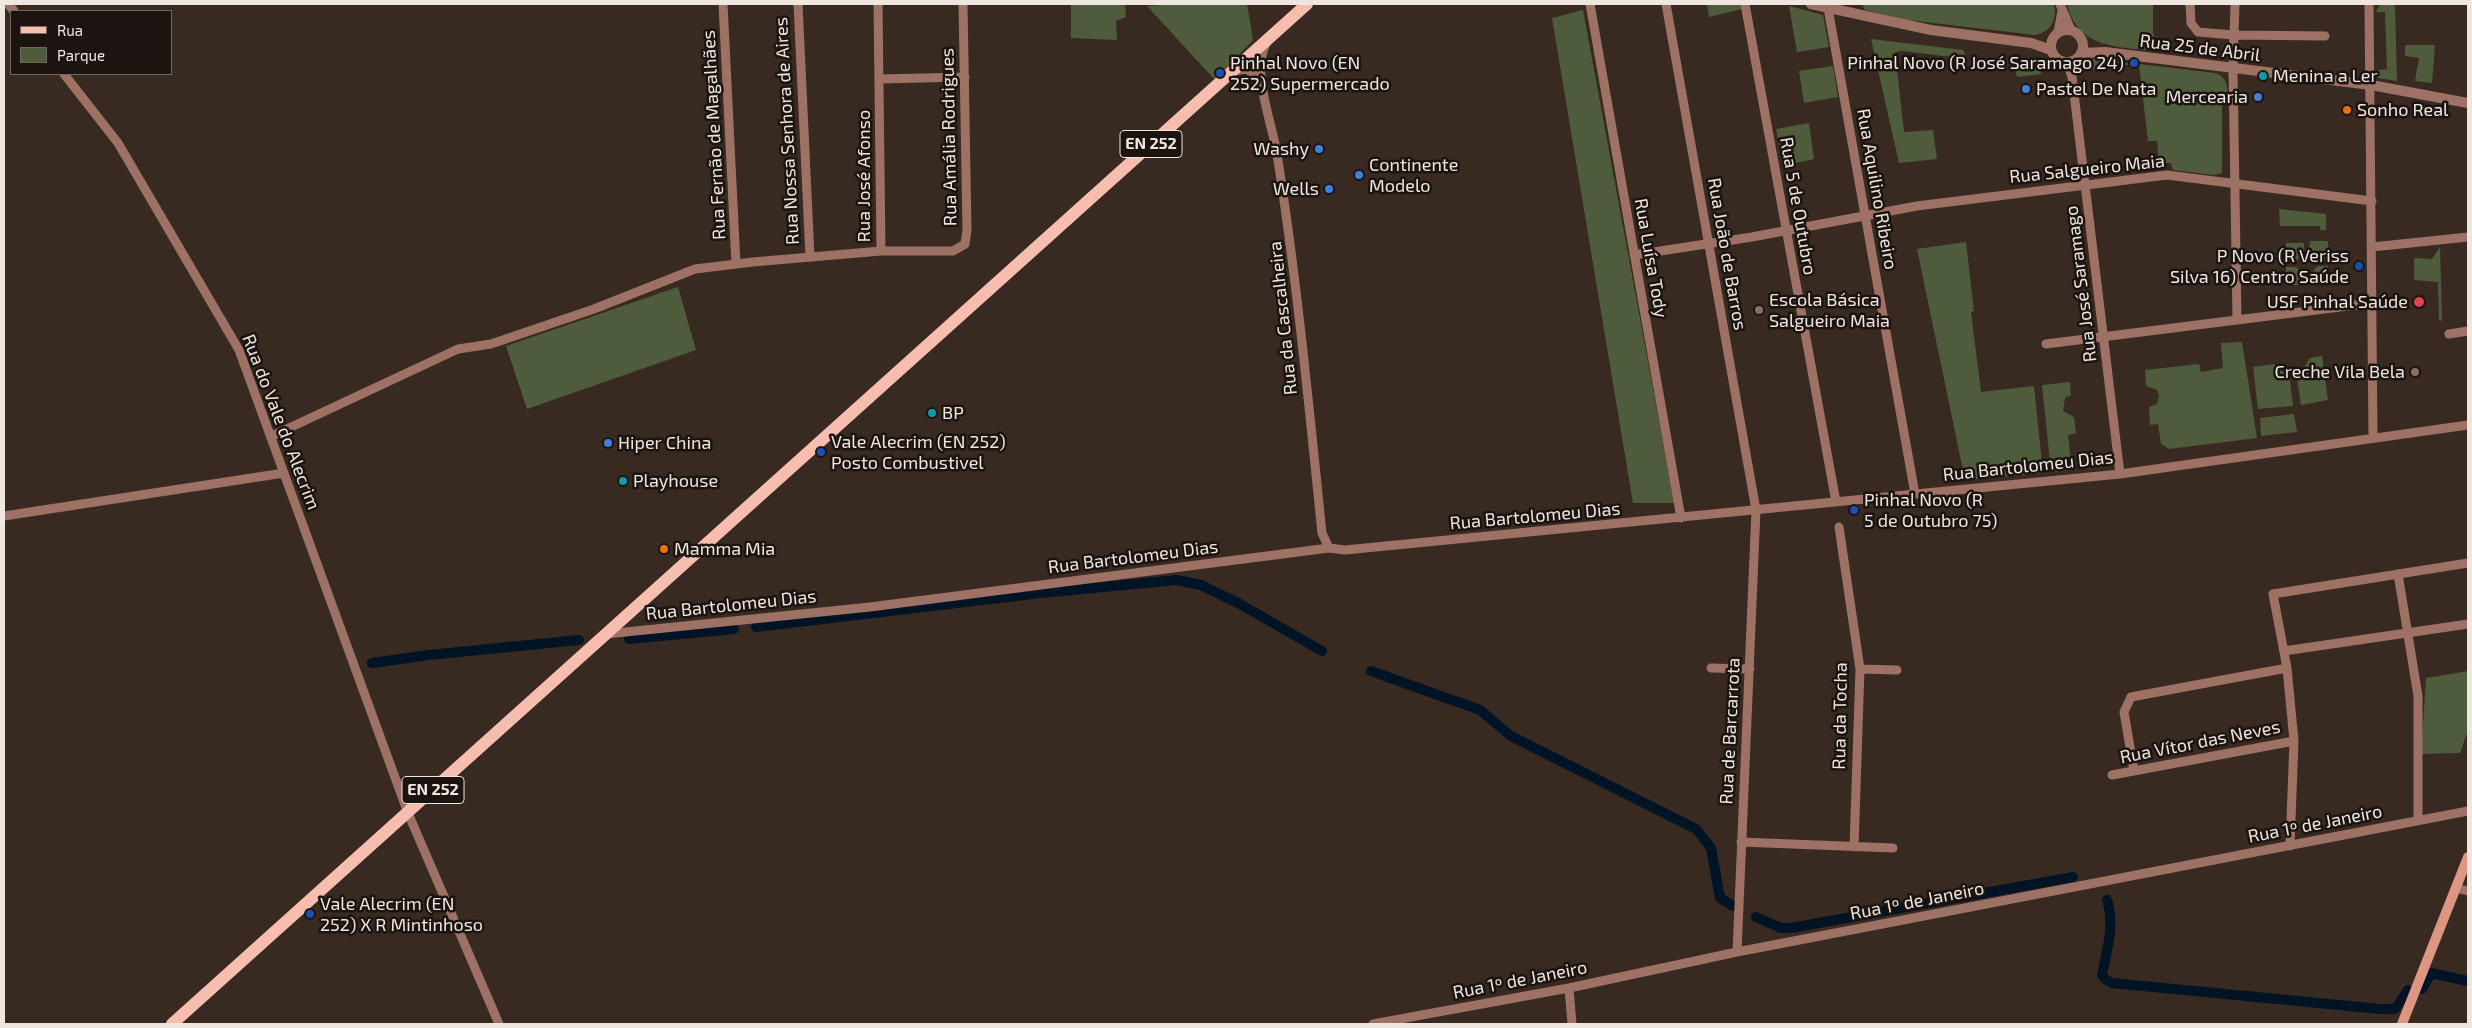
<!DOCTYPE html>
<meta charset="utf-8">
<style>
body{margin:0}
#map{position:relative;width:2472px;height:1028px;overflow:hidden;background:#382a20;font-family:"Exo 2",sans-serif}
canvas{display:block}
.frame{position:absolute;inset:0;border:5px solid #efe6df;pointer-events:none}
.legend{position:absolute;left:10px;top:10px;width:162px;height:65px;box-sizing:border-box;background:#1b1410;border:1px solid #706863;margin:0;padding:6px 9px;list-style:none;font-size:15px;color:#efe6df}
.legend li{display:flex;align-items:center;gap:10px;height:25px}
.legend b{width:25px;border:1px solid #706863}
</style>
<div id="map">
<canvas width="2472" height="1028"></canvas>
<div class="frame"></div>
<ul class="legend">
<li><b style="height:6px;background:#f7beb0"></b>Rua</li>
<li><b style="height:14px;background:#4f5c3b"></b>Parque</li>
</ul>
</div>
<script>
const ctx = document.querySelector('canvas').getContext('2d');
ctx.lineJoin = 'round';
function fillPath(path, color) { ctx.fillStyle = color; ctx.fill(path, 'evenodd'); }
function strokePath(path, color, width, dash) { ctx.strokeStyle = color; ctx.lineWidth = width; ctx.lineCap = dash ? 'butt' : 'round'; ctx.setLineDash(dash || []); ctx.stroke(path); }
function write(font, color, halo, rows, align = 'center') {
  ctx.font = font + ' "Exo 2",sans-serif'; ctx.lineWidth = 5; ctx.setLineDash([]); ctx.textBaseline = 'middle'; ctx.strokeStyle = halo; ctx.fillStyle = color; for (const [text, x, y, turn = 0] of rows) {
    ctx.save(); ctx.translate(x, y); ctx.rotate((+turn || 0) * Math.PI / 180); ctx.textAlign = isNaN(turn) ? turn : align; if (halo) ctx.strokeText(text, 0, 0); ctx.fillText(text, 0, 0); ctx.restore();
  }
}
const green = new Path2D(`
 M1071,4H1125L1126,17L1116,21L1117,40L1071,38Z
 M1172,4H1247L1253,40L1215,80L1147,6Z
 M1707,4H1741L1742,9L1709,17Z
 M1862,4H2054C2057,20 2052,31 2035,35L1908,20L1865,10Z
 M2067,4H2153V32L2157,51C2120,47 2077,49 2067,4Z
 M2380,4H2395L2397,81L2378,78V70L2387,69L2385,12H2376Z
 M1789,6L1823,15L1829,47L1797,52Z
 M1583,10L1673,497L1674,503H1633L1552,18Z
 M1871,39L1963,50L1965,55L1960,58L1903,51L1895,52L1904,132L1933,130L1937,159L1899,163Z
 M2405,45H2435L2432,83L2415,81L2419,58L2405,56Z
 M2016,57L2040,60L2041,74L2017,77L2013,60Z
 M2095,59L2135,64L2088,70L2087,61Z
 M2139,64L2215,73C2226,76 2227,84 2228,95H2222V173L2214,175L2173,170L2171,163H2159L2157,141H2148Z
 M1833,66L1838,97L1804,103L1799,71Z
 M1809,123L1814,159L1783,166L1776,129Z
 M2279,209L2326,214V230H2320V226H2280Z
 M2310,241H2328V260L2317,261L2314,255L2309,253Z
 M1966,242L1974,311L1971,312L1981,392L2034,386L2043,473L1965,480L1917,249Z
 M2286,243H2304V253L2296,261L2286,262Z
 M2440,247L2442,321L2439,320L2438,282L2414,280V258L2432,259Z
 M2318,266H2328V285H2309V274Z
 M2286,267H2296L2304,275V285H2286Z
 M678,287L696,350L527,409L506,346Z
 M2242,342L2257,438L2169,449L2161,444L2158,424L2150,425L2149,407L2157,404L2159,396L2157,390L2146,386L2145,370L2199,364L2201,372L2223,368L2221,343Z
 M2322,356L2328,400L2301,405L2296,372L2303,369L2310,358Z
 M2274,364L2281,371L2289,373L2293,406L2258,409L2253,367Z
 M2070,382L2071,395L2065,398L2063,411L2074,417L2076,433L2068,435L2072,470L2051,472L2042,385Z
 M2294,414L2297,432L2261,436L2260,418Z
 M2468,671V730L2460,753L2421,754L2426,678Z`);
const canal = new Path2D(`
 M756,627L1041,593L1176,580L1201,585L1240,604L1322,651
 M629,639L734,629
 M372,663L429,655L579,640
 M1371,671L1480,710L1511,736L1696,829L1711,848L1720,898L1733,906
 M2107,900C2115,925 2107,949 2102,975L2105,979L2112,983L2380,1009H2395L2408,990
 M1756,917L1781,928H1791L2073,877
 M2422,989L2431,973L2468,981`);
const minor = new Path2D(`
 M8,4L14,11
 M723,4L736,264
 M798,4L810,257
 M878,4L881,251
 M1590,4L1681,518
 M1666,4L1756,510L1737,952
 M1745,4L1836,502
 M2060,4L2071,30
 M2190,4L2191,23L2198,32L2234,35L2325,36
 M2235,4L2233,68L2237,320
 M2369,4L2373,437
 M1828,8L1915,494
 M2058,32L2062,11
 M1266,44C1251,72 1272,122 1277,154C1297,280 1309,407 1322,533L1329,548
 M2067,62L2072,77L2120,474
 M1232,71L1247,69L1257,77L1260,82
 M64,74L118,143L239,350L408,813L499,1024
 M880,79L965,77
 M2372,247L2468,237
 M1634,255L1752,237L1917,206L2167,175L2372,201
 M2449,334L2468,331
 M2046,344L2372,303
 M272,436L458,349L491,344L594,309L695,269L753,262L881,251H953L965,244L967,230L963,4
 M4,516L284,473
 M1839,527L1860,669L1854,847
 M2398,574L2418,696V820
 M606,634L870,607L1329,548L1345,550L2120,474L2468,425
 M2284,651L2468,624
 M1711,668L1750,669
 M1860,669L1897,670
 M2134,771L2124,712L2131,697L2287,668
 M2112,775L2294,741
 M1741,842L1893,848
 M2290,846L2294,741L2287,668L2273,594L2468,563
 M2456,888L2468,891
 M1569,988L1572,1024
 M1373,1024L1569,988L1737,952L2468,811`);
const tertiary = new Path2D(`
 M1811,4L1931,30L2031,43L2051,50
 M2051 46a16 16 0 1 1 32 0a16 16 0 1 1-32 0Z
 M2081,53L2105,52L2371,85L2468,103`);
const secondary = new Path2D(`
 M2402,1024L2468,857`);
const primary = new Path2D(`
 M172,1024L1307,4`);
const markers = [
 [2134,63,5,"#1a4fb4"],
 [1220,73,5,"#1a4fb4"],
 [2263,76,5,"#0f9aa8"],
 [2026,89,5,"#3f7fe0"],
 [2258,97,5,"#3f7fe0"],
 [2347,110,5,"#e8710a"],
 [1319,149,5,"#3f7fe0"],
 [1359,175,5,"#3f7fe0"],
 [1329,189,5,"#3f7fe0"],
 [2359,266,5,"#1a4fb4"],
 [2419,302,6,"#e0444e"],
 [1759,310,5,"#8d6e63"],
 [2415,372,5,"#8d6e63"],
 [932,413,5,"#0f9aa8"],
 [608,443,5,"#3f7fe0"],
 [821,452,5,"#1a4fb4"],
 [623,481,5,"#0f9aa8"],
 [1854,510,5,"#1a4fb4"],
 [664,549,5,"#e8710a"],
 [310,914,5,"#1a4fb4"]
];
const shields = [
 [1151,144,62],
 [433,790,62]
];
const shieldNames = [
 ["EN 252",1151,144],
 ["EN 252",433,790]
];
const streetNames = [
 ["Rua 25 de Abril",2200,48,7],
 ["Rua Nossa Senhora de Aires",787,131,-93],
 ["Rua Fernão de Magalhães",714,135,-93],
 ["Rua Amália Rodrigues",949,137,-91],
 ["Rua Salgueiro Maia",2087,169,-6],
 ["Rua José Afonso",864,176,-90],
 ["Rua Aquilino Ribeiro",1877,189,80],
 ["Rua 5 de Outubro",1798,206,80],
 ["Rua João de Barros",1727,254,80],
 ["Rua Luísa Tody",1651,258,80],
 ["Rua José Saramago",2081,284,-97],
 ["Rua da Cascalheira",1283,318,-96],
 ["Rua do Vale do Alecrim",281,422,69],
 ["Rua Bartolomeu Dias",2028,466,-6],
 ["Rua Bartolomeu Dias",1535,516,-5],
 ["Rua Bartolomeu Dias",1133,557,-7],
 ["Rua Bartolomeu Dias",731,605,-6],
 ["Rua da Tocha",1840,716,-89],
 ["Rua de Barcarrota",1730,731,-87],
 ["Rua Vítor das Neves",2200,742,-11],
 ["Rua 1º de Janeiro",2315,824,-11],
 ["Rua 1º de Janeiro",1917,901,-11],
 ["Rua 1º de Janeiro",1520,980,-11]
];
const poiNames = [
 ["Pinhal Novo (EN",1230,63],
 ["252) Supermercado",1230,84],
 ["Pinhal Novo (R José Saramago 24)",2124,63,"right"],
 ["Menina a Ler",2273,76],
 ["Pastel De Nata",2036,89],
 ["Mercearia",2248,97,"right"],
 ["Sonho Real",2357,110],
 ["Washy",1309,149,"right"],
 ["Continente",1369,165],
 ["Modelo",1369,186],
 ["Wells",1319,189,"right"],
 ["P Novo (R Veriss",2349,256,"right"],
 ["Silva 16) Centro Saúde",2349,277,"right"],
 ["Escola Básica",1769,300],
 ["Salgueiro Maia",1769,321],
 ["USF Pinhal Saúde",2408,302,"right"],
 ["Creche Vila Bela",2405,372,"right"],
 ["BP",942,413],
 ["Vale Alecrim (EN 252)",831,442],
 ["Posto Combustivel",831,463],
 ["Hiper China",618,443],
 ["Playhouse",633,481],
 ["Pinhal Novo (R",1864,500],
 ["5 de Outubro 75)",1864,521],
 ["Mamma Mia",674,549],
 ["Vale Alecrim (EN",320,904],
 ["252) X R Mintinhoso",320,925]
];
fillPath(green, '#4f5c3b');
strokePath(canal, '#001425', 10);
strokePath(minor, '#9e7165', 9);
strokePath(tertiary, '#9e7165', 10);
strokePath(secondary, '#de9683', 10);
strokePath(primary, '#f7beb0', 12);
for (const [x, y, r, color] of markers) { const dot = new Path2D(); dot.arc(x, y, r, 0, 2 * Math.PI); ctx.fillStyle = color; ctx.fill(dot); strokePath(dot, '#1b1410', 2); }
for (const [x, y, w] of shields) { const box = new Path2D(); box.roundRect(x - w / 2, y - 13.5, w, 27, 4); ctx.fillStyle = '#1b1410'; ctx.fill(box); strokePath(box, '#efe6df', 1); }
write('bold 16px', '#efe6df', null, shieldNames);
write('18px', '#efe6df', '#1b1410', streetNames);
write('18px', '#efe6df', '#1b1410', poiNames, 'left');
</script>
